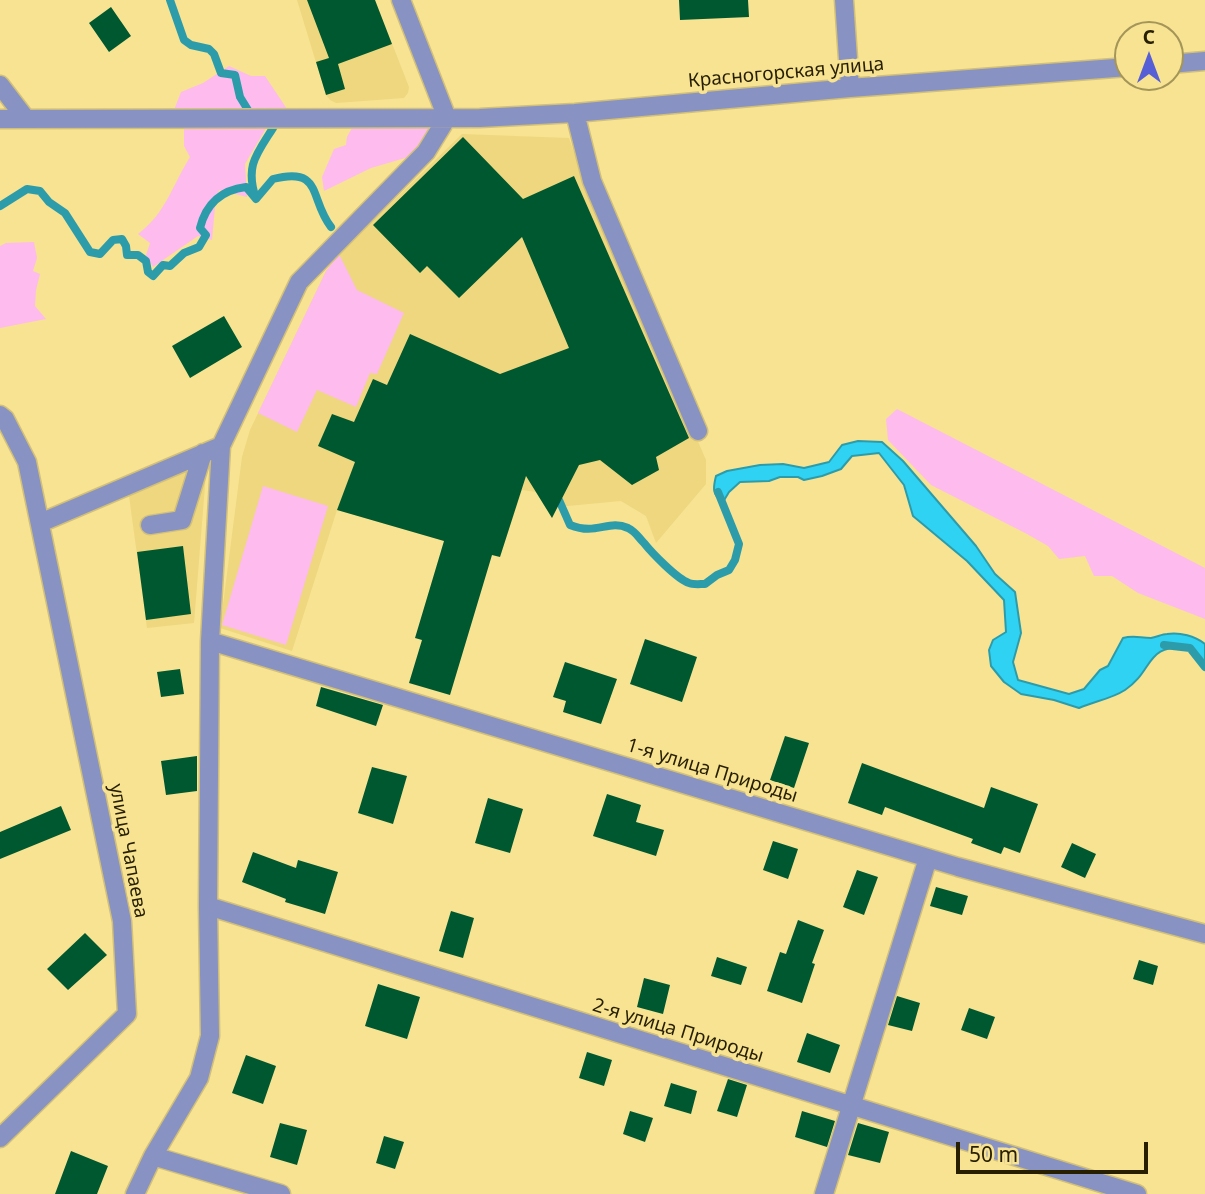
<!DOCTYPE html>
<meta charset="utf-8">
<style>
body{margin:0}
#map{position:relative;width:1205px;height:1194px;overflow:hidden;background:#f7e392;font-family:"Noto Sans",sans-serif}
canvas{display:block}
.north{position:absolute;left:1114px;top:21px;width:70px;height:70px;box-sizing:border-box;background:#f7e392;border:2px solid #a49558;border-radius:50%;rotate:0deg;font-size:19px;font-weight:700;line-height:28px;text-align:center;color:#271f00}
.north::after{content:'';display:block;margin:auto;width:24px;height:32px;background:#575fd6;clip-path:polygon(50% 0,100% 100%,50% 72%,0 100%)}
.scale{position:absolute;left:956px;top:1142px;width:192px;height:32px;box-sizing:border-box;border:4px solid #271f00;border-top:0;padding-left:9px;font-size:21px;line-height:24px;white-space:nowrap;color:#271f00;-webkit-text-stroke:5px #f7e392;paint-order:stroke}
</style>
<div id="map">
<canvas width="1205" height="1194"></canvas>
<div class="north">С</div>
<div class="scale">50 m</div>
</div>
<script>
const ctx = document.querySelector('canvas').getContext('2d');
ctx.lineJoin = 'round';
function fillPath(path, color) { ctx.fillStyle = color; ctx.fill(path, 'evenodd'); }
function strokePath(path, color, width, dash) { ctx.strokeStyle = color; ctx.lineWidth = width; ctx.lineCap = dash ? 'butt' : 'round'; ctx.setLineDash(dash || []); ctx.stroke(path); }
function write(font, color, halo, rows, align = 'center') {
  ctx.font = font + ' "Noto Sans",sans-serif'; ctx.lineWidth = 7; ctx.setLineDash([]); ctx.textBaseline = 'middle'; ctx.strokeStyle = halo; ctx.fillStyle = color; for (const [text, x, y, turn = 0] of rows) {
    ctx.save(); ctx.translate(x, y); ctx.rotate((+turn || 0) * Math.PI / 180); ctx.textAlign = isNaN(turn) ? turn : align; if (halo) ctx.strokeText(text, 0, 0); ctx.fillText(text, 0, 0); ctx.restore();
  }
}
const built = new Path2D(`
 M297,0H375L409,87L408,93L404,98L336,103L330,100L326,95Z
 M462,134L569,138L581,172L706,460V484L656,543L646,516L621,501L546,508L536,492L522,490L500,557L337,510L292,651L220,628L242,457L250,430L326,271L339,254Z
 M186,470L206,473L194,623L147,628L129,496Z`);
const green = new Path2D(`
 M229,66L251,76H265L289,112L264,109L174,110L181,92L203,83Z
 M268,125L245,164L247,197L219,190L215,207L212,240L198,236L153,267L146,255L150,243L138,234C166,213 172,186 190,157L184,146V126Z
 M433,125L412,156L371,168L324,191L322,177L334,149L346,145L347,137L353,126Z
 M34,242L37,258L33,271L40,274L36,290L35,306L46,319L0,328V246L6,243Z
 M339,254L357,290L404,313L377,374L370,373L356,407L317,390L297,432L258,413L326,271Z
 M897,409L1205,568V619L1138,593L1112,576H1094L1085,556L1059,559L1048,546L1027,534L931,485L888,440L886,419Z
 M263,486L328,506L286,645L222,625Z`);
const water = new Path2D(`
 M858,441L882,442L903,461L976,546L995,574L1015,592L1021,633L1013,662L1018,680L1069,694L1084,689L1100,670L1108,666L1123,638C1134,635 1140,638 1151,638C1157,637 1162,634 1167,634C1180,632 1195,636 1205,644V667L1190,648C1144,643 1155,670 1125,690C1111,699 1095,701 1079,708L1054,700L1021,694L1004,682L991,666L989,650L993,640L1006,632L1004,600L967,561L913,516L904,485L879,453L852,456L841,469L822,476L804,480L798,477H780L769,481L740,482L729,492L723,502C712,495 713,488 716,476L727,471L760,465L783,464L804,468L829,462L842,445Z`);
const stream = new Path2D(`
 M170,0L184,40L191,45L209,49L214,54L221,73L235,75L240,97L253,118
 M273,128C256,155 245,166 256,199L273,179C323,166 309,199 331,227
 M0,206L27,189L40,191L49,202L65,213L90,252L100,254L113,240L122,239L126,246L127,255H138L146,261L148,272L153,276L163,265L170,266L184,253L199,247L206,235L200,228C206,204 221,190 246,187L256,199
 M559,500L570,525C597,536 608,519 628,528C636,532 638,537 644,543C652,553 677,579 689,583C693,585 700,584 705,584L717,575L729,570L735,560L739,544L718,492
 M1164,645L1190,648L1205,667`);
const building = new Path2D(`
 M307,0H375L392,44L338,64L345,89L326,95L316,62L329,58Z
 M679,0H748L749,17L680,20Z
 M111,7L131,36L109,52L89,23Z
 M463,137L523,199L574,176L689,438L656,457L659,470L632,485L600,460L579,465L552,518L526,476L500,557L492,555L450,695L409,683L422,640L415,638L444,541L337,510L355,462L318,446L332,414L354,422L373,379L387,385L410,334L500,374L569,348L522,237L459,298L427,266L420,273L373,225Z
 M224,316L242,347L190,378L172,346Z
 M183,546L191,614L146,620L137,552Z
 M645,639L697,657L682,702L630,684Z
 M565,662L617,679L601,724L563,712L566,701L553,697Z
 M180,669L184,694L161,697L157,672Z
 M321,687L383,705L376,726L316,706Z
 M785,736L809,743L794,788L770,780Z
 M197,756V791L166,795L161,761Z
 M862,763L984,808L991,787L1038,804L1020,853L1004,847L1001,854L971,843L973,839L885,807L882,815L848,803Z
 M372,767L407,776L393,824L358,813Z
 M607,794L641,805L636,822L664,830L656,856L593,836Z
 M488,798L523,809L510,853L475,843Z
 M61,806L71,830L0,859V832Z
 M773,841L798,849L788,879L763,870Z
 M1072,843L1096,854L1085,878L1061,867Z
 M253,852L296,868L298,860L338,872L325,914L285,902L286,899L242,882Z
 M857,870L878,877L864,915L843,907Z
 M936,887L968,896L962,915L930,906Z
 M451,911L474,918L463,958L439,951Z
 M798,920L824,930L812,963L815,964L802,1003L767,991L780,952L786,954Z
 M85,933L107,955L68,990L47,969Z
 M717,957L747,967L741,985L711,976Z
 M1139,960L1158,966L1153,985L1133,979Z
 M644,978L670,985L663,1014L637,1007Z
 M378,984L420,997L407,1039L365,1026Z
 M897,996L920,1003L912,1031L888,1025Z
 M969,1008L995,1017L987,1039L961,1030Z
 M807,1033L840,1045L830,1073L797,1062Z
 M587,1052L612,1060L604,1086L579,1078Z
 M246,1055L276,1066L263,1104L232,1093Z
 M728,1079L747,1085L737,1117L717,1111Z
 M671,1083L697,1091L691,1114L664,1106Z
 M630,1111L653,1118L645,1142L623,1134Z
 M802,1111L835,1121L827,1147L795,1137Z
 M280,1123L307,1130L297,1165L270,1157Z
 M858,1123L889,1132L880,1163L848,1155Z
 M384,1136L404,1142L395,1169L376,1163Z
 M71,1151L108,1166L97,1194H55Z`);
const minor = new Path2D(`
 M401,0L447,118
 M844,0L850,88
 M1170,64L1205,61
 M0,85L26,119
 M575,113L592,181L698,431
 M0,119L480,118L575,113L850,88L1128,67
 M0,415L5,419L27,462L122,921L127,1014L0,1138
 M40,523L221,446L299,282L426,152L447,118
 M150,525L182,520L203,453
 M210,641L958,867L1205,934
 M208,906L1137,1194
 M153,1156L281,1194
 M135,1194L153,1156L199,1078L210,1036L208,906L210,641L221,446
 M824,1194L928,858`);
const streetNames = [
 ["Красногорская улица",786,73,-5],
 ["1-я улица Природы",712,771,17],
 ["улица Чапаева",128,851,79],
 ["2-я улица Природы",678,1031,17]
];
fillPath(built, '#eed77e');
fillPath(green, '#fdbced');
fillPath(water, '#30d2f3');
strokePath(water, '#2d9caa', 2);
strokePath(stream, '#2d9caa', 8);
fillPath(building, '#005830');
strokePath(minor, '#d2c078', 21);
strokePath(minor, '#8892c3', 18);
write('19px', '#271f00', '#f7e392', streetNames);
</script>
